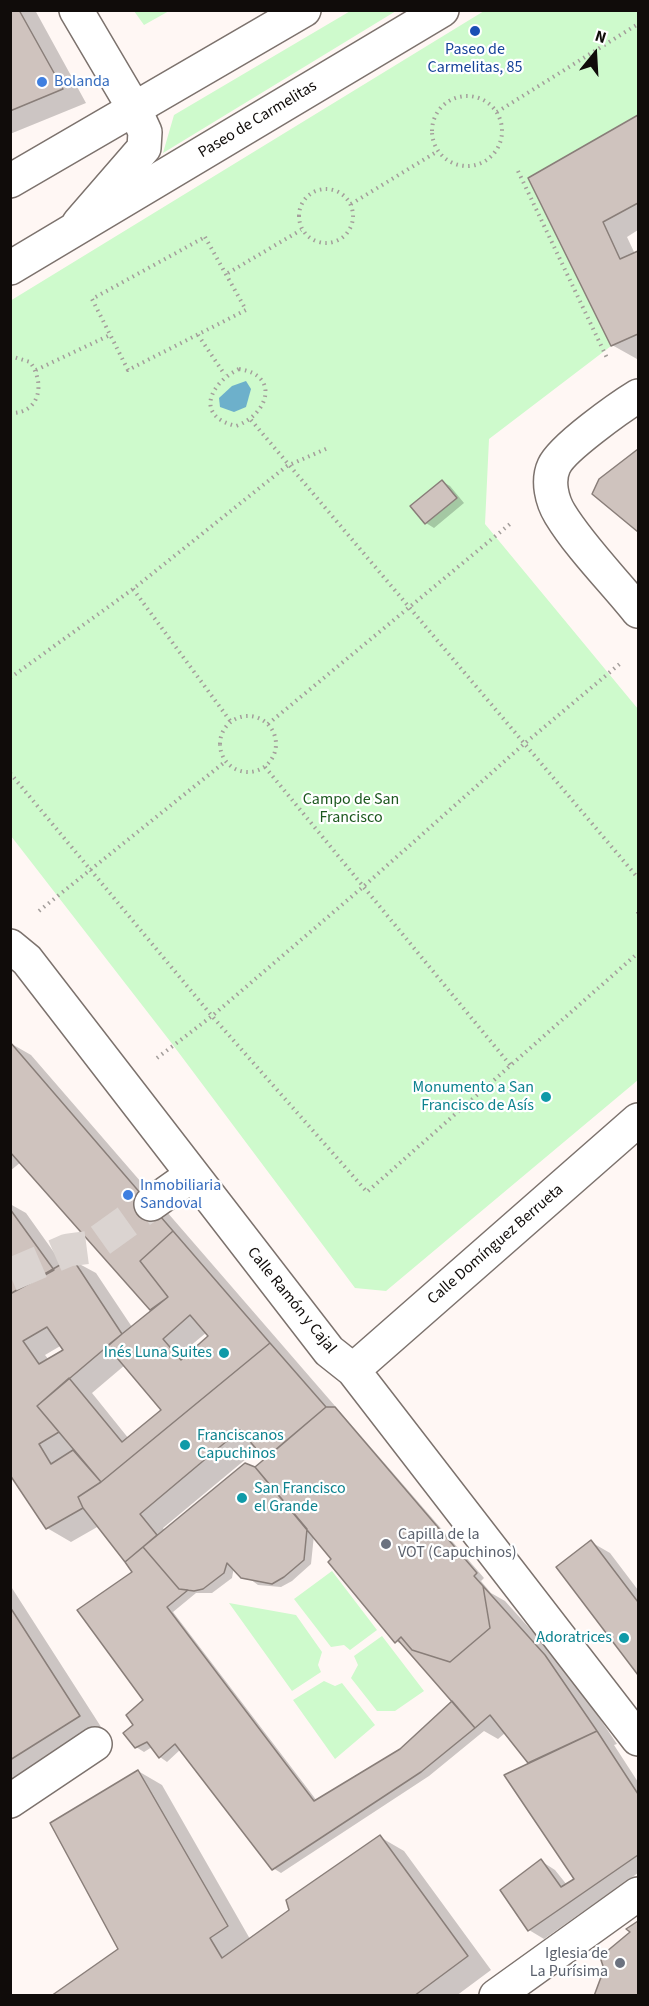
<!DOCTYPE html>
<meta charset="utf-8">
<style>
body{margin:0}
#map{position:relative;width:649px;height:2006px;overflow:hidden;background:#fff7f4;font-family:"Source Sans 3",sans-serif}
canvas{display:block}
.frame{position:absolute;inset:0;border:12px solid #100c0a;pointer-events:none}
.north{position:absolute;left:565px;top:24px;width:60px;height:60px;-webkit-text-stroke:4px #fff;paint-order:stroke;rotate:18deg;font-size:16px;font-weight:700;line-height:24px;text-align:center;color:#100c0a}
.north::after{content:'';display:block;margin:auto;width:21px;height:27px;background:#100c0a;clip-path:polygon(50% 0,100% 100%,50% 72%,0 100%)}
</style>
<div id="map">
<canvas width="649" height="2006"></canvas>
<div class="frame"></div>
<div class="north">N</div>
</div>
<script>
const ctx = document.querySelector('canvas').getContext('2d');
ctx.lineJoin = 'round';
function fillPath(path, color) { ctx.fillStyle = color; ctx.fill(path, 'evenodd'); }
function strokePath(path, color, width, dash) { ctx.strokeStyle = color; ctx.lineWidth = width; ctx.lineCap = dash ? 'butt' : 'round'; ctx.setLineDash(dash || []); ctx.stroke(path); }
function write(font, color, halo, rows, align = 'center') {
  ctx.font = font + ' "Source Sans 3",sans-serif'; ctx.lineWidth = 4.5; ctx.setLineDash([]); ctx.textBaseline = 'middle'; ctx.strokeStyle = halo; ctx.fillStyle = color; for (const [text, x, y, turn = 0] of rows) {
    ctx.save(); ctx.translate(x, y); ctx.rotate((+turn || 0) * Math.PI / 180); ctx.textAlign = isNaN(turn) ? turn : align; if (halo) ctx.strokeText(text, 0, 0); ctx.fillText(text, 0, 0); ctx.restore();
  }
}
const green = new Path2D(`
 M352,10L396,11L163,153L174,115Z
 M134,11H169L144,25Z
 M484,11H638V115L528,178L611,346L489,439L485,524L638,709V1080L386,1291L355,1288L173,1045L11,836L10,301Z
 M332,1571L377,1630L350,1650L344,1645L331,1647L294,1599Z
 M229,1603L296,1615L322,1652L318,1665L321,1672L292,1691Z
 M382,1636L424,1691L395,1711H377L351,1678L358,1665L354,1656Z
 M324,1681L335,1686L342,1683L375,1725L335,1759L293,1700Z`);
const water = new Path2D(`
 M246,381L251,389L246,407L234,412L220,407L219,398L232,386Z`);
const shadow = new Path2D(`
 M10,10H35L86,103L10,134Z
 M638,117V230L627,237L635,254L638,253L637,359L612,345L530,179Z
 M638,452V530L594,494L600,480Z
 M443,482L450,486L464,503L434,528L426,523L413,507Z
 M10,1043L31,1055L484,1578L481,1581L491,1593L505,1601L567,1670L617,1744L614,1745L638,1782V1873L544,1939L529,1930L502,1890L541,1861L555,1870L567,1885L576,1880L530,1764L505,1733L498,1739L484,1731L429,1776L281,1873L273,1868L181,1749L167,1762L160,1757L152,1747L144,1752L136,1747L135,1725L145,1701L134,1572L99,1526L71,1542L47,1528L14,1478L10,1480V1204L26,1213L63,1265L72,1260L96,1273L132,1327L152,1310L21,1162L10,1171ZM207,1332L210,1336L187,1357L183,1352ZM62,1345L65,1350L49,1360L45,1355ZM125,1365L163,1410L129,1439L92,1393ZM258,1449L267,1459L165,1531L163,1528ZM75,1450L82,1458L72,1452ZM314,1535L396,1641L404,1646L454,1701L401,1751L317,1801L173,1612L196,1593H212L232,1578L234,1567L258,1585L281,1587L292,1581L311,1564Z
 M591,1542L610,1553L638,1590V1672L558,1567Z
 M10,1585L103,1730L10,1788Z
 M138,1771L162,1785L250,1939L291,1910L380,1837L404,1851L491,1970L456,1996H53L120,1949Z
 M638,1923V1996H595L632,1932L629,1929Z`);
const building = new Path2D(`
 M10,10H19L63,89L10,111Z
 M638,115V203L603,222L620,259L638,251V334L611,346L528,178Z
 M638,449V532L592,494L599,479Z
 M442,480L457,498L425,524L410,506Z
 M10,1042L173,1231L140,1261L168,1297L150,1310L10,1152Z
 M10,1209L54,1270L10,1294Z
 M173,1231L270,1343L101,1482L37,1406L69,1378L122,1442L161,1410L107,1346L168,1297L140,1261ZM190,1315L208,1336L181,1360L163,1339Z
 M72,1258L122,1334L37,1406L59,1432L39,1444L51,1464L73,1450L101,1482L78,1497L83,1508L46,1529L10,1475V1294ZM47,1327L63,1350L39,1364L23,1341Z
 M270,1343L326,1407L265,1459L240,1430L140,1514L157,1535L125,1562L83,1508L78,1497L101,1482Z
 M326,1407H335L477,1573L474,1576L483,1586L490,1628L450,1662L412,1650L401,1637L395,1643L328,1562L331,1559L255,1467Z
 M245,1463L255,1467L307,1529L304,1560L284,1577L272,1584L241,1578L227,1563L224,1573L203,1589L194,1591L179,1589L143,1547Z
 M591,1540L638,1602V1675L556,1567Z
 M143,1547L179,1589L188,1590L167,1607L314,1801L400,1749L452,1701L475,1728L421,1772L272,1870L175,1744L159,1758L147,1742L135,1748L123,1733L133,1725L126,1715L143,1700L77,1610L132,1572L125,1562Z
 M483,1586L545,1655L597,1731L528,1763L490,1715L475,1728L398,1640L401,1637L412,1650L450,1662L490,1628Z
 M10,1607L80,1716L10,1760Z
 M597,1731L638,1794V1855L528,1931L500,1890L541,1859L561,1887L574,1879L504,1775Z
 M138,1770L228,1926L210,1938L222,1958L289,1910L286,1900L380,1835L468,1956L414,1996H51L118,1949L50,1823Z
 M638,1921V1996H594L604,1969L600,1957L630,1932L626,1929Z`);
const minorTunnel = new Path2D(`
 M10,1275L68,1250L91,1247L151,1204`);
const path = new Path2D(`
 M432 131a35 35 0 1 1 70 0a35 35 0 1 1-70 0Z
 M497,112L638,24
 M518,171L607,358
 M299 216a27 27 0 1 1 54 0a27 27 0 1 1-54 0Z
 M351,204L438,151
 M205,237L246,310L128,370L92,299Z
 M228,273L301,230
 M198,335L225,375
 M10,356L30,362C45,382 41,414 10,413
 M239,369C280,375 269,414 236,426C194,416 210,383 239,369Z
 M36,370L110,335
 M251,420L638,878
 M133,589L231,722
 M10,678L133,589L287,466L328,448
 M220 744a28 28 0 1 1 56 0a28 28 0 1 1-56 0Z
 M268,724L510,524
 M265,767L511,1066
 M10,773L212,1016L367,1192L638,953
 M39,911L226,761
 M638,912V916
 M157,1058L212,1016L364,886L524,744L622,662`);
const minor = new Path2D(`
 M76,10L135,110L145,132L144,148L79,223
 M638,396C620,407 562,448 554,466C547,481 552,501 560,514C580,547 614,581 638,611
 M10,946L27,960L329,1351L353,1370L638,1739
 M151,1204L192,1175
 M353,1370L638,1120
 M10,1801L95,1744
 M496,1996L638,1894`);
const highway = new Path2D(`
 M10,181L304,10
 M10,268L442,10`);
const markers = [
 [475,31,6,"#1a4fb4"],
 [42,82,6,"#3f7fe0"],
 [546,1097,6,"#0f9aa8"],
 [128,1195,6,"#3f7fe0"],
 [224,1353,6,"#0f9aa8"],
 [185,1445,6,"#0f9aa8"],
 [242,1498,6,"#0f9aa8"],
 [386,1544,6,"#6b7280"],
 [624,1638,6,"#0f9aa8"],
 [620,1963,6,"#6b7280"]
];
const transitNames = [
 ["Paseo de",475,50],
 ["Carmelitas, 85",475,68]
];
const shopNames = [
 ["Bolanda",54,82],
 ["Inmobiliaria",140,1186],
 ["Sandoval",140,1204]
];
const streetNames = [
 ["Paseo de Carmelitas",258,120,-31],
 ["Calle Domínguez Berrueta",496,1245,-41],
 ["Calle Ramón y Cajal",291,1301,51]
];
const parkNames = [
 ["Campo de San",351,800],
 ["Francisco",351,818]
];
const cultureNames = [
 ["Monumento a San",534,1088],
 ["Francisco de Asís",534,1106],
 ["Inés Luna Suites",212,1353],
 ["Franciscanos",197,1436,"left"],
 ["Capuchinos",197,1454,"left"],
 ["San Francisco",254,1489,"left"],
 ["el Grande",254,1507,"left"],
 ["Adoratrices",612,1638]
];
const worshipNames = [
 ["Capilla de la",398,1535],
 ["VOT (Capuchinos)",398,1553],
 ["Iglesia de",608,1954,"right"],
 ["La Purísima",608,1972,"right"]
];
fillPath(green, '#cefacc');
fillPath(water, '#6db0cb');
fillPath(shadow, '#0003');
fillPath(building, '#cfc3be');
strokePath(building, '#897e79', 1.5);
strokePath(minorTunnel, '#dbd4d1', 33, [33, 16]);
strokePath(minor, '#7c726d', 36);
strokePath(highway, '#7c726d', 36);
strokePath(path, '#a49e9b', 4, [1.5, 4.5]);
strokePath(minor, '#fff', 33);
strokePath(highway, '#fff', 33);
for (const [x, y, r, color] of markers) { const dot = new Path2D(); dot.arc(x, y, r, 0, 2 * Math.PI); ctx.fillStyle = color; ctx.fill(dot); strokePath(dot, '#fff', 2); }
write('16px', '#164399', '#fff', transitNames);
write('16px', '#366cbe', '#fff', shopNames, 'left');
write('16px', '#100c0a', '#fff', streetNames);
write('16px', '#1c581e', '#fff', parkNames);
write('16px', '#0d838f', '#fff', cultureNames, 'right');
write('16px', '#5b616d', '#fff', worshipNames, 'left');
</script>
